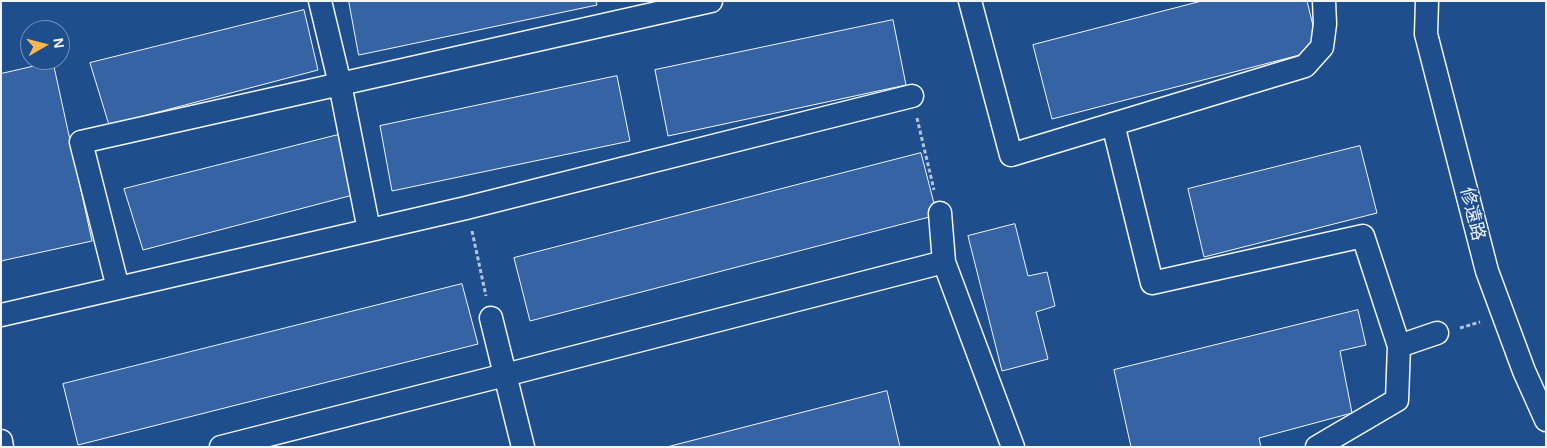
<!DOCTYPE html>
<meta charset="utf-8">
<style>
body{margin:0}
#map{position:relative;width:1547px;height:448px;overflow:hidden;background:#1f4e8c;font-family:Arial,sans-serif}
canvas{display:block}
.frame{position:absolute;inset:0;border:2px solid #f2f6ff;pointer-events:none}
.north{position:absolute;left:20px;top:20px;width:50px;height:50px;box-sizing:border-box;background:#1f4e8c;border:1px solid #7391ba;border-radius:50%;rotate:82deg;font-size:14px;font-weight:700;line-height:20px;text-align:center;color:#f2f6ff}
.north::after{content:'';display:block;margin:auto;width:18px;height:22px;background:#ffb74d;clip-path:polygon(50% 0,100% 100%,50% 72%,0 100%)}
</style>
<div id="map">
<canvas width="1547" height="448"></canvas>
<div class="frame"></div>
<div class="north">N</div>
</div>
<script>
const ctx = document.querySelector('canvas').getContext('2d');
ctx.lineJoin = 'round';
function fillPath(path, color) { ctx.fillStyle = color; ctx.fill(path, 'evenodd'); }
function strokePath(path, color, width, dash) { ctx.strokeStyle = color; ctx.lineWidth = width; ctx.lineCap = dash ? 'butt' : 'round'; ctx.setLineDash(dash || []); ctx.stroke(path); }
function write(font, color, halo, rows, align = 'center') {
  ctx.font = font + ' Arial,"Noto Sans SC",sans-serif'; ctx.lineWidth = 4; ctx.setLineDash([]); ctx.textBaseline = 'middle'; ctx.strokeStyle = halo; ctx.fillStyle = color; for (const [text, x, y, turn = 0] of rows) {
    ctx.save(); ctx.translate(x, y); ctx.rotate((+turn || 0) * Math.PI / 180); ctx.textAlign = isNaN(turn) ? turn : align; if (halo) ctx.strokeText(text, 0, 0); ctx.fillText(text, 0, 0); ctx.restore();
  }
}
const building = new Path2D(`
 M349,1H596L597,5L359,55Z
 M1202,1H1307L1319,50L1052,119L1033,45Z
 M304,10L318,70L109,125L90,63Z
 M893,20L906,85L668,136L655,70Z
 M53,62L92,241L1,261V74Z
 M617,76L630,141L392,191L380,126Z
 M338,135L353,195L143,250L124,189Z
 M1360,146L1377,213L1204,257L1188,189Z
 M921,153L937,215L530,321L514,258Z
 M1015,224L1028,276L1047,272L1055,306L1036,312L1048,359L1002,371L968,236Z
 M462,284L478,344L78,445L63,384Z
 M1358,310L1366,345L1340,351L1352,413L1259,438L1261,447H1131L1114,370Z
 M887,391L900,447H667Z`);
const path = new Path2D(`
 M917,118L934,190
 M472,231L486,296
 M1460,328L1480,322`);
const minor = new Path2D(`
 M320,1L340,84L369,230
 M970,1L1011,155L1305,66L1322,47L1325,24L1324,1
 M1427,1L1426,34L1487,271L1524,371L1546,420
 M1113,124L1152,283L1363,236L1399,346
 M940,213L944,262
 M118,288L81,142L711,1
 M1,315L466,208L912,96
 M491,318L523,447
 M1,441L2,447
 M221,447L505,375L944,262L1013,447
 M1317,447L1397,400L1399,346L1437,333`);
const streetNames = [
 ["修遠路",1472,214,76]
];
fillPath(building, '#3563a3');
strokePath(building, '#f2f6ff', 1);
strokePath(minor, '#f2f6ff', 25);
strokePath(path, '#b3c4dc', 3, [4, 2.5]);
strokePath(minor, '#1f4e8c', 22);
write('18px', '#f2f6ff', '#1f4e8c', streetNames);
</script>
